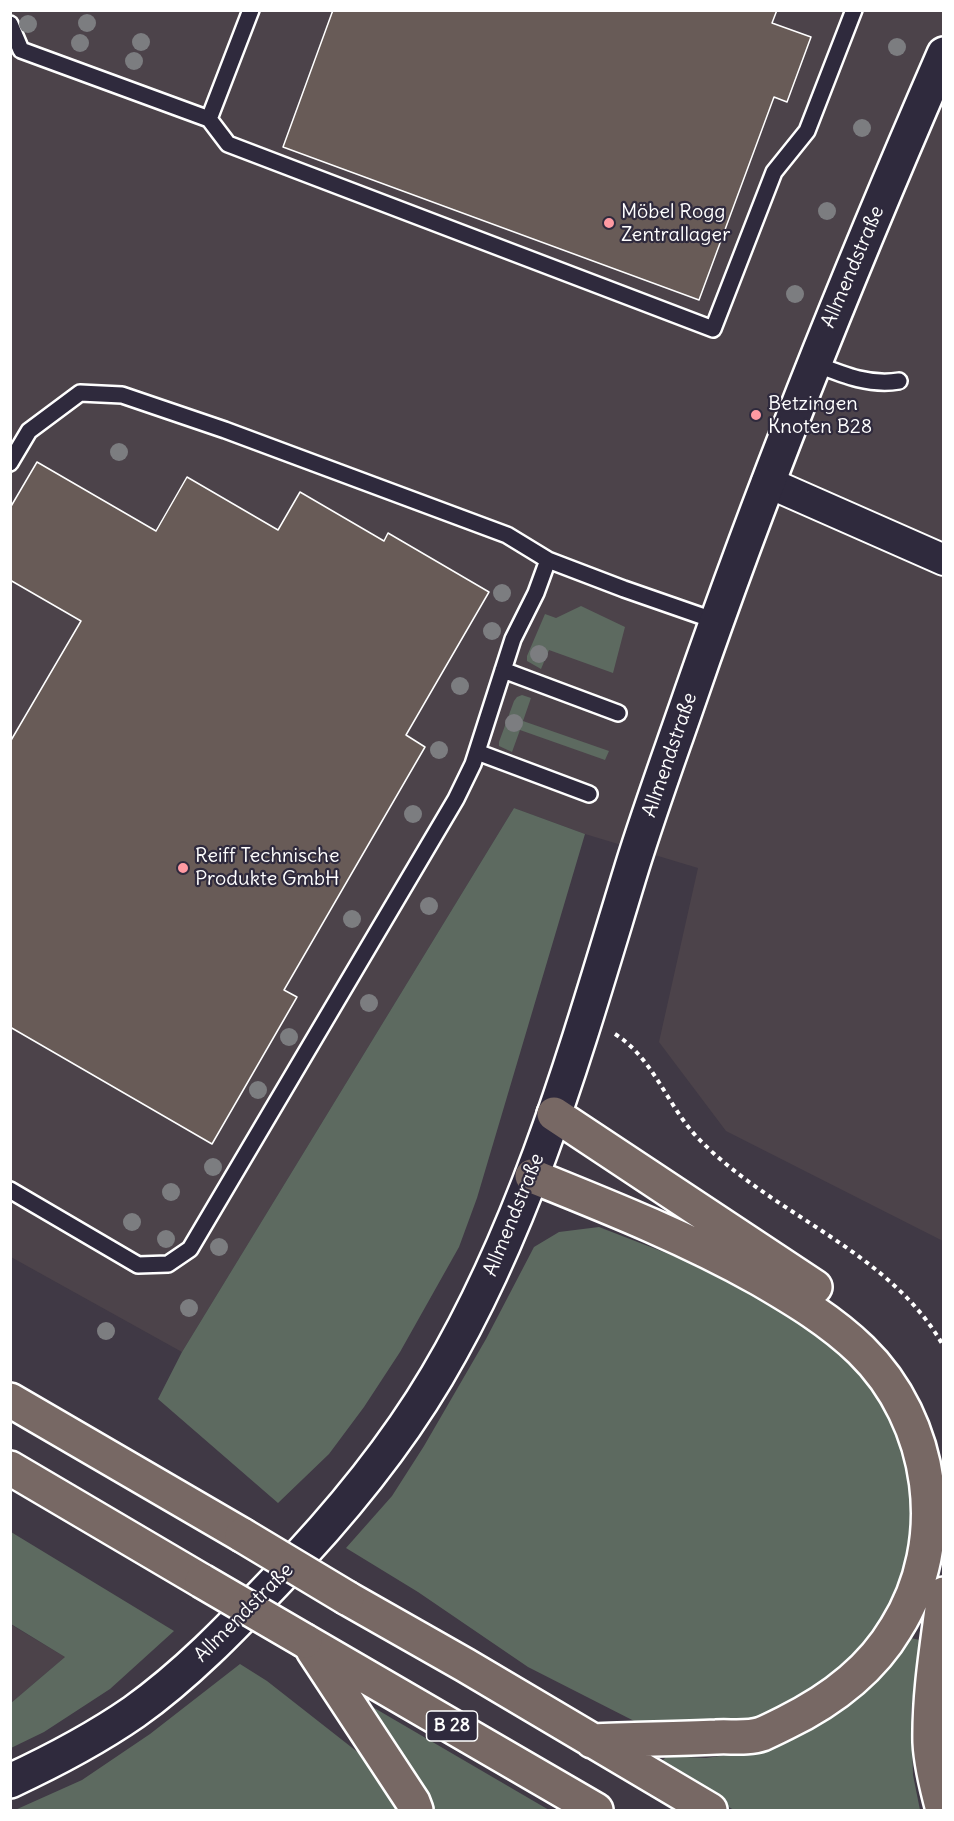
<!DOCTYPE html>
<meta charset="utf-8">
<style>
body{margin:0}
#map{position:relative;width:954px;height:1821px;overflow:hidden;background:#403945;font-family:Delius,sans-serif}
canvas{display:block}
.frame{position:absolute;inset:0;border:12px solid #fff;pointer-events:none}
</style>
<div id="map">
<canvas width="954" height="1821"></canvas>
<div class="frame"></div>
</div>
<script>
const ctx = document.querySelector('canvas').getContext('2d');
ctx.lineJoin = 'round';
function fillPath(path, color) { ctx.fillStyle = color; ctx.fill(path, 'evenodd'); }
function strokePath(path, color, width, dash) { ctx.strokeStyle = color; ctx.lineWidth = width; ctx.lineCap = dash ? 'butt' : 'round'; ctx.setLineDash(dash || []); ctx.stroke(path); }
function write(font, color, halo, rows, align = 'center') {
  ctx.font = font + ' Delius,sans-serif'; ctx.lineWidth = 4.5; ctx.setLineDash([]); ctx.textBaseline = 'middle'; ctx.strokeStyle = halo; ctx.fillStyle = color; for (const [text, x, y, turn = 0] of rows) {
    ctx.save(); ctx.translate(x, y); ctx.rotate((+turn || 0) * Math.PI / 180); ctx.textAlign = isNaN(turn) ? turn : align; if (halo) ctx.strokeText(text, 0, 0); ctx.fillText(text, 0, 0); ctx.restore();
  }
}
const built = new Path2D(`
 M11,11H943V1241L726,1131L659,1042L698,868L585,834L514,808L182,1352L11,1257Z
 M10,1624L65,1657L11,1703L10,1702Z`);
const green = new Path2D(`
 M581,606L625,627L613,673L549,650L541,669L527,661V656L545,614L556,618Z
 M522,695L531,698L523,721L609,751L605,760L520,730L512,752L499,746V742L514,701L517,697Z
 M514,808L585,834L477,1198L459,1247L400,1352L364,1407L329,1454L278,1503L158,1399L182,1352Z
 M599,1227L679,1258L738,1284L822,1337L850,1361L877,1394L902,1439L910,1472L914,1507L912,1546L887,1622L850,1667L757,1725H642L528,1667L418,1592L346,1548L392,1496L424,1446L486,1339L534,1247L559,1232Z
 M11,1532L174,1631L110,1689L44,1732L11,1748V1703L65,1657L11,1624Z
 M906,1637L920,1640L911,1711L913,1775L920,1810H734L657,1766L667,1756L706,1758L760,1750L798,1732L871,1686Z
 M240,1664L267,1681L369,1761L398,1810H15L82,1780L150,1734Z
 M364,1702L549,1810H431Z`);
const building = new Path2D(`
 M333,10H777L772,23L811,37L787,102L774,97L699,300L283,147Z
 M37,462L156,531L187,477L278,530L300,492L384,541L388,533L489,592L406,735L425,747L284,990L297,997L212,1144L10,1027V742L81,621L10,580V508Z`);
const path = new Path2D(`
 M615,1034C653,1058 666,1103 696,1136C770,1215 889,1249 944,1347`);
const service = new Path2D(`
 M10,24L21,50L209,119L228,144L713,329L774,172L807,131L854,10
 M209,119L251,10
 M813,363C841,374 868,386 899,381
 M10,463L29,431L80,393L122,395L225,430L507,535L548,560L624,589L716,621
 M503,670L618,713
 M477,752L589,794
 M10,1190L138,1265L168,1264L190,1249L456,799L473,764L513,639L536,593L548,560`);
const minor = new Path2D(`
 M767,482L944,560`);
const tertiary = new Path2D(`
 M10,1781C53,1761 95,1739 134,1712C186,1675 231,1628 275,1582C337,1518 392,1452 437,1376C530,1219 579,1040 632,867C650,809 671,752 691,694C766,477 852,265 944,54`);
const trunk = new Path2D(`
 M554,1114L815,1287
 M532,1176C609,1207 687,1238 760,1279C796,1300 831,1321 861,1350C934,1421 951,1541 896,1628C870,1672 830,1701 785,1723C777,1727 769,1731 762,1734C748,1739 730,1736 716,1737C675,1739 634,1739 592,1741
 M10,1400L242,1535
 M10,1468L202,1581
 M347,1598L465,1665L710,1810
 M305,1641L596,1810
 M313,1650L413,1802L416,1810
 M943,1810C937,1788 931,1765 930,1742C929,1693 938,1642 944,1594`);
const trunkBridge = new Path2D(`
 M242,1535L347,1598
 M202,1581L305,1641`);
const trees = [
 [87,23],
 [28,24],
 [141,42],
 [80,43],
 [897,47],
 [134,61],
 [862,128],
 [827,211],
 [795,294],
 [119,452],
 [502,593],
 [492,631],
 [539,654],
 [460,686],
 [514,723],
 [439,750],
 [413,814],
 [429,906],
 [352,919],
 [369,1003],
 [289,1037],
 [258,1090],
 [213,1167],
 [171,1192],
 [132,1222],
 [166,1239],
 [219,1247],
 [189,1308],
 [106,1331]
];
const markers = [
 [609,223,6,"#ff9aa2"],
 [756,415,6,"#ff9aa2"],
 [183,868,6,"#ff9aa2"]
];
const shields = [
 [452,1726,51]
];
const shieldNames = [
 ["B 28",452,1726]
];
const poiNames = [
 ["Möbel Rogg",621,212],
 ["Zentrallager",621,235],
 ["Betzingen",768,404],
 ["Knoten B28",768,427],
 ["Reiff Technische",195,856],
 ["Produkte GmbH",195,879]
];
const streetNames = [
 ["Allmendstraße",853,267,-67],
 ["Allmendstraße",670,755,-71],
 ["Allmendstraße",514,1215,-68],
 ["Allmendstraße",244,1613,-45]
];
fillPath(built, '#4c434a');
fillPath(green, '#5d6a60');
fillPath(building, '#685b57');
strokePath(building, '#fff', 1.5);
strokePath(service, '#fff', 20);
strokePath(minor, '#fff', 34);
strokePath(tertiary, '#fff', 38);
strokePath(trunk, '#fff', 38);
strokePath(path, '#fff', 4, [4.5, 4.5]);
strokePath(service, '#2f2a3d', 15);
strokePath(minor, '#2f2a3d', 30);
strokePath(tertiary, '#2f2a3d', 33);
strokePath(trunk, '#776864', 33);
strokePath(trunkBridge, '#fff', 38, []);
strokePath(trunkBridge, '#776864', 33);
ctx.fillStyle = '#7c7d80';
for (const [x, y] of trees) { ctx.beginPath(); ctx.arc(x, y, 9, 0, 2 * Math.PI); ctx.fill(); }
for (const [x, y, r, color] of markers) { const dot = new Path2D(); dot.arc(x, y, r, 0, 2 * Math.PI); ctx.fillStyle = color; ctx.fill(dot); strokePath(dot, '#2f2a3d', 2); }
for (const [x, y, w] of shields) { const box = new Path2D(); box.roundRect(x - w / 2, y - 15, w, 30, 4.5); ctx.fillStyle = '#2f2a3d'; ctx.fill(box); strokePath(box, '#fff', 1.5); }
write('bold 18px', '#fff', null, shieldNames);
write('20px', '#fff', '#2f2a3d', poiNames, 'left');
write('20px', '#fff', '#2f2a3d', streetNames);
</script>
